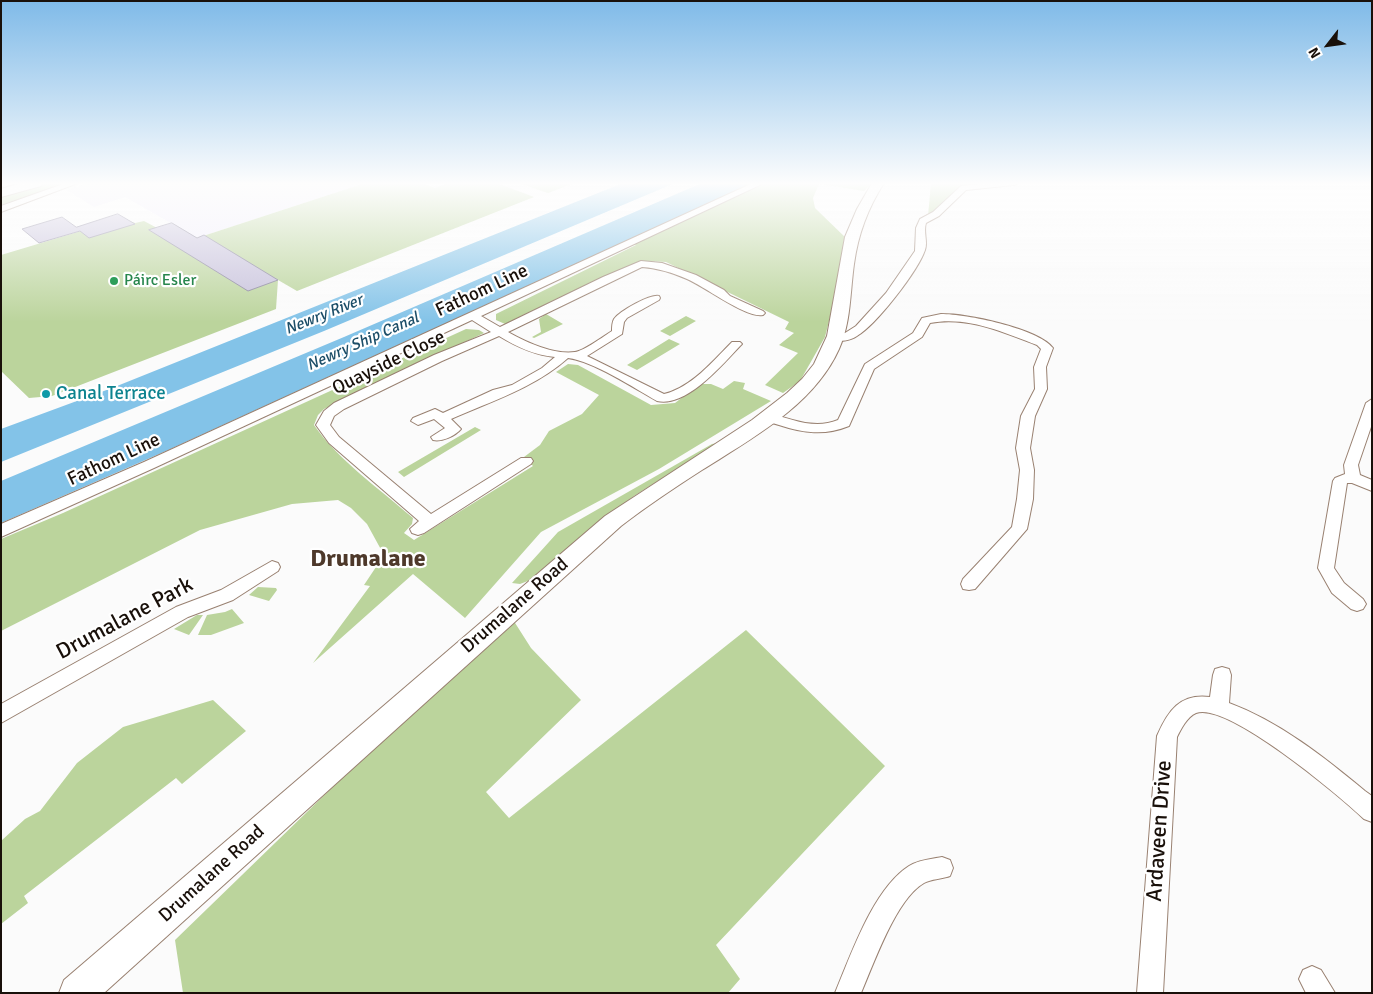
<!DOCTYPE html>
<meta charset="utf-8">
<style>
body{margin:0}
#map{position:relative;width:1373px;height:994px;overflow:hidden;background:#fbfbfb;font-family:Signika,sans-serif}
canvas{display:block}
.frame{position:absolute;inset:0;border:2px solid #19100a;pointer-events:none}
.north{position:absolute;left:1303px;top:20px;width:50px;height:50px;-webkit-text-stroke:4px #fff;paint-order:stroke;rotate:240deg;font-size:14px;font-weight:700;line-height:20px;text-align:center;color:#19100a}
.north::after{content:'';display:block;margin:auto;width:18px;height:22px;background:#19100a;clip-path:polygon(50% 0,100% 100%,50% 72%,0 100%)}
</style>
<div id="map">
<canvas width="1373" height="994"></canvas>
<div class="frame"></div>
<div class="north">N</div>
</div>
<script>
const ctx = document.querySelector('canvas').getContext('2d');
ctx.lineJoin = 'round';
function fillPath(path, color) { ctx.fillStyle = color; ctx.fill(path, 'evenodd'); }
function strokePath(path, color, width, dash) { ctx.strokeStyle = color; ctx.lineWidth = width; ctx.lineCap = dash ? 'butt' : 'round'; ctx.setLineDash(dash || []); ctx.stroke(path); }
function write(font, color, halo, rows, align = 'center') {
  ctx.font = font + ' Signika,sans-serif'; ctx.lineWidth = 4.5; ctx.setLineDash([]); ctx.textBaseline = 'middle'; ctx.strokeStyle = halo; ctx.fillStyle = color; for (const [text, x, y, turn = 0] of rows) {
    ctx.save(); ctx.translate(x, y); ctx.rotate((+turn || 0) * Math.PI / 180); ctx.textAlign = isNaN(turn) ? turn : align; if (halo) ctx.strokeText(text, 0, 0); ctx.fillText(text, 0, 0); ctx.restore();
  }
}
const industrial = new Path2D(`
 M89,183H365L197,238L125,197L94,207L67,190Z`);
const green = new Path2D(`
 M45,183H68L1,205V196Z
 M365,183H423L435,188L449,183H497L534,197L297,291L278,280L276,309L52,396L29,398L1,371V255L81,231L130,221L135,223L144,221L159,229L172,223L197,238Z
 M518,183H575L548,193Z
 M762,183H872L864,191L819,184L813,198L815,208L849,241L825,337L800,381L783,393L765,385L798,353L779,345L794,333L785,329L789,322L666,262L648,261L638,262L505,324L496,320V314L636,245L630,242Z
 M931,183H1011L960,189L941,209L928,216Z
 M546,314L563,324L534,338L532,337L541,332L539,319Z
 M686,316L696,321L670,336L660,331Z
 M466,329L479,330L484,333L324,409L318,415L314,425C337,459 382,491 413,518L412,524L404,533L414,540L533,466L524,457L540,445L549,431L582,414L599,395L556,372L568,364L578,365L651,405L675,403L700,384H711L723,389L734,381L745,383L743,389L771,401L659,469L541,532L465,618L413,574L313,663L370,586L364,585L384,555L367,524L351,508L338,500L292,504L200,530L1,631V539L63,513Z
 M669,339L680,344L637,370L627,365Z
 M475,427L481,430L404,477L398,472Z
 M718,443L634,496L591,528L533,579L520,584L512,583L558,532L712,444Z
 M258,587L276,588L277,590L269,601L249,595Z
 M232,609L244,623L211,635H198L207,615L225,612Z
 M197,615H203L189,635L174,629Z
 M510,615L531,648L581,700L486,792L509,818L746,630L885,766L716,945L740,979L728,993H183L175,940Z
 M213,700L246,731L182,784L176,778L24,896L28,903L1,924V841L25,819L40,811L77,763L123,727Z`);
const water = new Path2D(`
 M623,183H675L324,331L1,462V429L112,388Z
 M702,183H754L166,451L1,523V481L344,337Z`);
const building = new Path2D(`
 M118,214L135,224L89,238L80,231L39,243L22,229L62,217L76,227Z
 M172,223L197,238L204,235L278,280L248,291L149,230Z`);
const minor = new Path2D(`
 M66,183H78L1,212V206Z
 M753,183H764L481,316L500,327L603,277L641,261L662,263L696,275L724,290L730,296L763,311L765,313L763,315C747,319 704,286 687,279C673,273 658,268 642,267L508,332C526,342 553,355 575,352C584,351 604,336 612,331C612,326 612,323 614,319C620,311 650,294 659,296L660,298L659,300L627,318L624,322L622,334L587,356L664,394C691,388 713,361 732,342H740L742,344L740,346C722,365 686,408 657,401C634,388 593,361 568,358C534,388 492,401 451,419L461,429C455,436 442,442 433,440L431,437L445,428L434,419L418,425L411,421L413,418L435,409L443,413L493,390L512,385L542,368L555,357C534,355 517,347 499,336L442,361L344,409L334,416L330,425L339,437L431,514L521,458H531L533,461L531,464L424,533L418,535L412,533L410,529L419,521L329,443L316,425L324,411L334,403L434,355L491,332L472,320L154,468L1,537V524L144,462Z
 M990,183H1018L1014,185L966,190L939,216L926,223C923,232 928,241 925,250C918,271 876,325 857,336C850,341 840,342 831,339L829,337L831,335L845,333L856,326L886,293L915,251L916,228L920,219L933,212L961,186Z
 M941,314C966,314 1037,328 1053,348L1046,367L1047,389L1035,416L1030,448L1034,470L1033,499L1027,529L975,589L969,590L963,589L961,584L963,579L1012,527L1017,499L1020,470L1016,448L1021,416L1035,389L1034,367L1041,349L1037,345C1002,332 968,316 930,323L922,337L874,369L849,426C825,436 803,433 779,425C773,423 765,422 761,417L768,413C792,419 814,430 838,420L865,364L913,333L922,318Z
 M1372,399V424L1358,465L1360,475L1372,480V491L1352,483H1347L1334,568L1344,583L1363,599L1366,604L1363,609L1357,611L1351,609L1332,593L1318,568L1333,481L1335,478L1345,474L1344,465L1366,403Z
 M272,561L278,563L280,567L278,571L233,600L188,617L1,723V704L176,607L221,590Z
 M1222,667L1229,669L1231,675L1229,703C1280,722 1324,757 1365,791L1372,796V822L1364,819C1340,796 1227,701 1196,713C1187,717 1181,729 1177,737L1163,993H1137L1157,736C1168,711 1180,693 1210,697L1213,675L1215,669Z
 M942,857L950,860L953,868L950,876C942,879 931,879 924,883C896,899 874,963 861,993H835C851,955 873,889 909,866C919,860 931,859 942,857Z
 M1312,966L1321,970L1335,993H1306L1299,979L1303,970Z`);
const secondary = new Path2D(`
 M872,183H884C868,208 858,234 854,264C850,292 851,323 839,349C814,405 751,439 702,470C674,488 647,506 621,526L104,993H59L64,980L605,516L752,420L787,393L802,379L814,364L827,336L845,237L857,209Z`);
const trunk = new Path2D(`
 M21,183H43L41,186L1,197V189Z`);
const markers = [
 [114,281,5,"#2e9e5b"],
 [46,394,5,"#0f9aa8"]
];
const farLeisurenames = [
 ["Páirc Esler",124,281]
];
const farWaternames = [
 ["Newry River",324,315,-22],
 ["Newry Ship Canal",363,342,-24]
];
const streetNames = [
 ["Fathom Line",482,291,-25],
 ["Quayside Close",389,363,-26],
 ["Fathom Line",114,460,-25],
 ["Drumalane Road",515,606,-41],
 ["Drumalane Road",212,874,-42]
];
const cultureNames = [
 ["Canal Terrace",56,394]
];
const nearStreetnames = [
 ["Drumalane Park",125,619,-28],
 ["Ardaveen Drive",1160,831,-86]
];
const districtNames = [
 ["Drumalane",368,560]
];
fillPath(industrial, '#f2effc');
fillPath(green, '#bbd49c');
fillPath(water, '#83c3e8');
fillPath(building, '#c6c0db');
strokePath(building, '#88839c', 1);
strokePath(minor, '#998171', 2);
strokePath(secondary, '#998171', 2);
strokePath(trunk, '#998171', 2);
fillPath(minor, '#fff');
fillPath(secondary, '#fff');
fillPath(trunk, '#fff');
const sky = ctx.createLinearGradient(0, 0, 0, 322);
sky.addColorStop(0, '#7fbae8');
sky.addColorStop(0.57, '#fdfdfd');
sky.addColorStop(1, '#fdfdfd00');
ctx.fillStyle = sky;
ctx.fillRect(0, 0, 1373, 322);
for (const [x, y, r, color] of markers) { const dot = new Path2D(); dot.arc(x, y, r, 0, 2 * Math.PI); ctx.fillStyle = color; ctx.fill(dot); strokePath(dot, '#fff', 2); }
write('16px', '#27864d', '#fff', farLeisurenames, 'left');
write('italic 16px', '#1c4e68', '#fff', farWaternames);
write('19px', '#19100a', '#fff', streetNames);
write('19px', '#0d838f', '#fff', cultureNames, 'left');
write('22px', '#19100a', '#fff', nearStreetnames);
write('bold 24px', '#4e392b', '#fff', districtNames);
</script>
